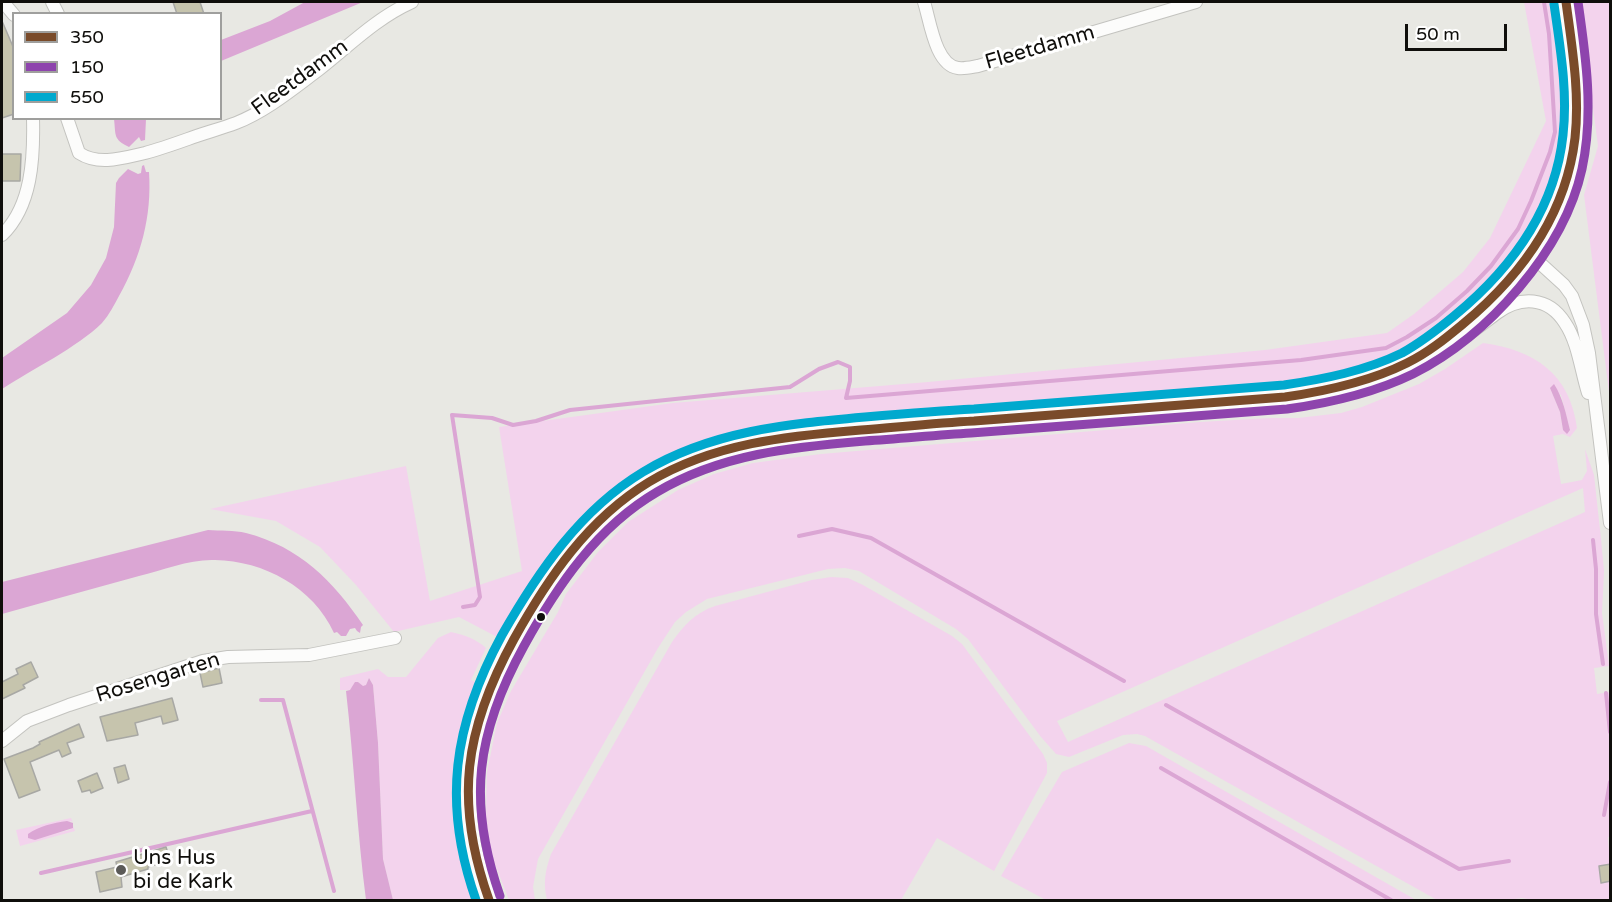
<!DOCTYPE html>
<style>
body{margin:0}
#map{position:relative;width:1612px;height:902px;overflow:hidden;background:#e8e8e3;font-family:"Varela Round",sans-serif}
canvas{display:block}
.frame{position:absolute;inset:0;border:3px solid #0f0e0b;pointer-events:none}
.legend{position:absolute;left:12px;top:12px;width:210px;height:108px;box-sizing:border-box;background:#fff;border:2px solid #9f9f9d;margin:0;padding:8px 10px;list-style:none;font-size:18px;color:#0f0e0b}
.legend li{display:flex;align-items:center;gap:12px;height:30px}
.legend b{width:30px;border:2px solid #9f9f9d}
.scale{position:absolute;left:1405px;top:24px;width:102px;height:27px;box-sizing:border-box;border:3px solid #0f0e0b;border-top:0;padding-left:8px;font-size:18px;line-height:21px;white-space:nowrap;color:#0f0e0b;-webkit-text-stroke:4px #fff;paint-order:stroke}
</style>
<div id="map">
<canvas width="1612" height="902"></canvas>
<div class="frame"></div>
<ul class="legend">
<li><b style="height:8px;background:#7a4b2a"></b>350</li>
<li><b style="height:8px;background:#8e44ad"></b>150</li>
<li><b style="height:8px;background:#00a9ce"></b>550</li>
</ul>
<div class="scale">50 m</div>
</div>
<script>
const ctx = document.querySelector('canvas').getContext('2d');
ctx.lineJoin = 'round';
function fillPath(path, color) { ctx.fillStyle = color; ctx.fill(path, 'evenodd'); }
function strokePath(path, color, width, dash) { ctx.strokeStyle = color; ctx.lineWidth = width; ctx.lineCap = dash ? 'butt' : 'round'; ctx.setLineDash(dash || []); ctx.stroke(path); }
function write(font, color, halo, rows, align = 'center') {
  ctx.font = font + ' "Varela Round",sans-serif'; ctx.lineWidth = 6; ctx.setLineDash([]); ctx.textBaseline = 'middle'; ctx.strokeStyle = halo; ctx.fillStyle = color; for (const [text, x, y, turn = 0] of rows) {
    ctx.save(); ctx.translate(x, y); ctx.rotate((+turn || 0) * Math.PI / 180); ctx.textAlign = isNaN(turn) ? turn : align; if (halo) ctx.strokeText(text, 0, 0); ctx.fillText(text, 0, 0); ctx.restore();
  }
}
const green = new Path2D(`
 M1524,2H1558C1562,49 1570,100 1562,147C1546,241 1473,324 1387,363C1362,374 1335,380 1308,385L780,429L724,440L703,447L619,493L592,513L542,567L499,638L459,617L394,632L356,585L320,547L276,521L210,509L406,466L430,601L522,571L499,427L673,403L928,382L1265,350L1387,333L1414,314L1463,272L1490,238L1546,121Z
 M1579,2H1610V400L1584,195L1598,146Z
 M1483,343C1535,350 1570,374 1577,428L1570,437L1563,434L1553,436L1561,484L1582,480L1587,471L1585,449L1594,475L1601,539L1604,571L1602,613L1609,666L1594,668L1597,694L1610,692V837H1608L1610,864L1599,866L1601,883L1610,881V900H1533L1522,898L1507,900H1437L1145,736L1137,734L1123,735L1069,757L1056,754L1041,737L968,639L956,629L859,571L845,568L828,569L707,599L686,612L675,622L658,648L538,859L533,887L535,900H509L491,854L486,818L487,772L497,723L511,691L558,612L566,594L598,552L628,522L678,490L714,474L753,463L821,454L1200,422L1271,418H1298L1341,413L1362,407L1419,384L1445,369ZM1550,388L1561,395L1570,430H1563L1560,412ZM1583,488L1585,512L1068,742L1057,721Z
 M831,577L848,578L863,585L952,636L962,644L1043,754L1047,763V773L994,871L937,838L901,900H547C543,883 545,871 551,854L672,642C684,625 695,613 715,606L812,580Z
 M451,632C465,635 476,639 486,648L471,680L478,683C474,695 468,707 465,718C450,780 455,841 477,900H393L383,859L378,743L373,685L369,678L366,685L363,687L358,682L350,690H340V678L378,669L388,677H406L438,638Z
 M1129,743L1146,746L1416,900H1046L1001,876L1062,772Z
 M71,818L73,823L71,821L35,840L55,833L70,830L73,826L75,831L20,846L16,830Z`);
const water = new Path2D(`
 M305,2H363L221,61V40L270,21Z
 M114,119H146L145,140L141,141L139,137L129,147C113,139 116,136 114,119Z
 M144,165L146,172H149C152,216 141,257 119,296C114,305 109,315 102,323C78,347 31,370 2,389V358L67,313L91,285L106,258L114,227L116,183L119,178L128,169L138,174L141,173L142,166Z
 M1554,384C1563,398 1566,414 1570,430L1567,434L1563,430L1560,412L1550,388Z
 M208,530C220,531 234,530 246,533C300,547 333,581 363,625L361,627L360,633L357,631L355,628L350,629L346,636H341L337,632L334,633C313,587 264,561 215,560C190,559 163,570 139,576C93,589 47,601 2,614V582Z
 M369,678L373,685L378,743L383,859L393,900H366C357,831 354,761 346,691L350,690L355,682H358L363,686L366,685Z
 M67,821L73,823V828L35,840L28,838V834C39,826 53,823 67,821Z`);
const stream = new Path2D(`
 M799,536L832,529L871,538L1124,681
 M1593,540L1596,569V614L1603,664
 M463,607L475,605L480,597L452,415L492,418L513,425L536,421L570,410L790,387L819,369L838,362L850,367V381L846,398L1301,360L1386,348L1407,337L1436,318L1467,291L1491,266L1518,229L1531,201L1550,152L1555,132L1549,34L1544,2
 M1606,693L1610,732
 M261,700H283L334,891
 M1166,705L1459,869L1509,861
 M1161,768L1391,900
 M1604,815L1610,782
 M41,873L312,811`);
const building = new Path2D(`
 M173,2H200L204,14H177Z
 M2,21L14,49V114L2,118Z
 M2,154H21L20,181H2Z
 M31,662L38,677L23,685L25,688L2,699V682L18,674L16,669Z
 M219,668L222,683L203,687L200,673Z
 M172,698L178,720L163,724L161,716L135,723L138,735L107,741L100,717Z
 M79,724L84,737L67,743L71,753L62,757L59,750L30,762L40,790L19,798L4,759L33,748L40,744L39,742Z
 M125,765L129,779L118,783L114,768Z
 M97,773L103,788L91,793L90,790L82,792L78,781Z
 M166,847L170,860L148,867V869L121,877L122,887L100,892L96,872L117,867L116,862Z
 M1611,864V881L1601,883L1599,866Z`);
const minor = new Path2D(`
 M3,2L14,15
 M52,2L58,14
 M924,2C930,20 935,65 958,68C964,69 972,67 978,66L1196,2
 M67,118L79,153C99,166 123,158 145,153C160,149 174,144 188,139C204,133 220,129 236,123C264,112 289,92 313,74C346,49 374,19 412,2
 M2,235C32,206 34,158 33,118
 M1531,255L1564,285L1572,296L1583,325L1589,353L1610,523
 M1438,348C1460,344 1479,326 1497,313C1520,296 1548,296 1565,323C1578,342 1581,371 1588,393
 M2,741L27,721L69,705L203,661L228,657L309,655L395,638`);
const secondary = new Path2D(`
 M489,900C453,815 464,730 508,650C543,585 583,522 648,483C713,443 770,438 844,431C885,428 926,424 968,421C1074,413 1179,405 1285,397C1325,392 1362,383 1399,367C1420,358 1438,344 1456,330C1518,283 1567,217 1575,138C1580,92 1572,47 1566,2`);
const bus1 = new Path2D(`
 M489,900C454,802 464,730 514,639C548,578 588,519 649,482C714,443 787,436 861,430C899,427 936,423 974,421C1078,413 1181,405 1285,397C1327,391 1369,382 1407,363C1428,353 1446,338 1463,324C1521,276 1566,214 1575,138C1580,93 1572,47 1566,2`);
const bus2 = new Path2D(`
 M500,896C467,802 476,733 524,646C557,586 597,527 657,492C721,454 792,447 865,441C900,439 935,435 971,433C1076,425 1181,417 1287,409C1330,403 1374,393 1413,374C1488,336 1564,251 1582,169C1594,113 1586,57 1578,2`);
const bus3 = new Path2D(`
 M476,900C442,804 453,725 502,635C538,572 580,510 643,472C711,431 787,424 865,417C901,414 937,411 974,409C1077,401 1180,393 1284,385C1324,379 1365,371 1402,353C1420,343 1437,330 1454,316C1510,270 1555,210 1563,135C1568,91 1560,47 1554,4`);
const markers = [
 [541,617,5,"#0f0e0b"],
 [121,870,6,"#5b5a57"]
];
const streetNames = [
 ["Fleetdamm",1040,48,-16],
 ["Fleetdamm",300,78,-36],
 ["Rosengarten",158,678,-17]
];
const poiNames = [
 ["Uns Hus",133,858],
 ["bi de Kark",133,882]
];
fillPath(green, '#f3d3ed');
fillPath(water, '#dba6d4');
strokePath(stream, '#dba6d4', 4);
fillPath(building, '#c6c4ad');
strokePath(building, '#a8a8a4', 1.5);
strokePath(minor, '#c3c3bf', 14);
strokePath(secondary, '#c3c3bf', 20);
strokePath(minor, '#fcfcfb', 12);
strokePath(secondary, '#fcfcfb', 18);
strokePath(bus1, '#7a4b2a', 9);
strokePath(bus2, '#8e44ad', 9);
strokePath(bus3, '#00a9ce', 9);
for (const [x, y, r, color] of markers) { const dot = new Path2D(); dot.arc(x, y, r, 0, 2 * Math.PI); ctx.fillStyle = color; ctx.fill(dot); strokePath(dot, '#fff', 2); }
write('21px', '#0f0e0b', '#fff', streetNames);
write('21px', '#0f0e0b', '#fff', poiNames, 'left');
</script>
